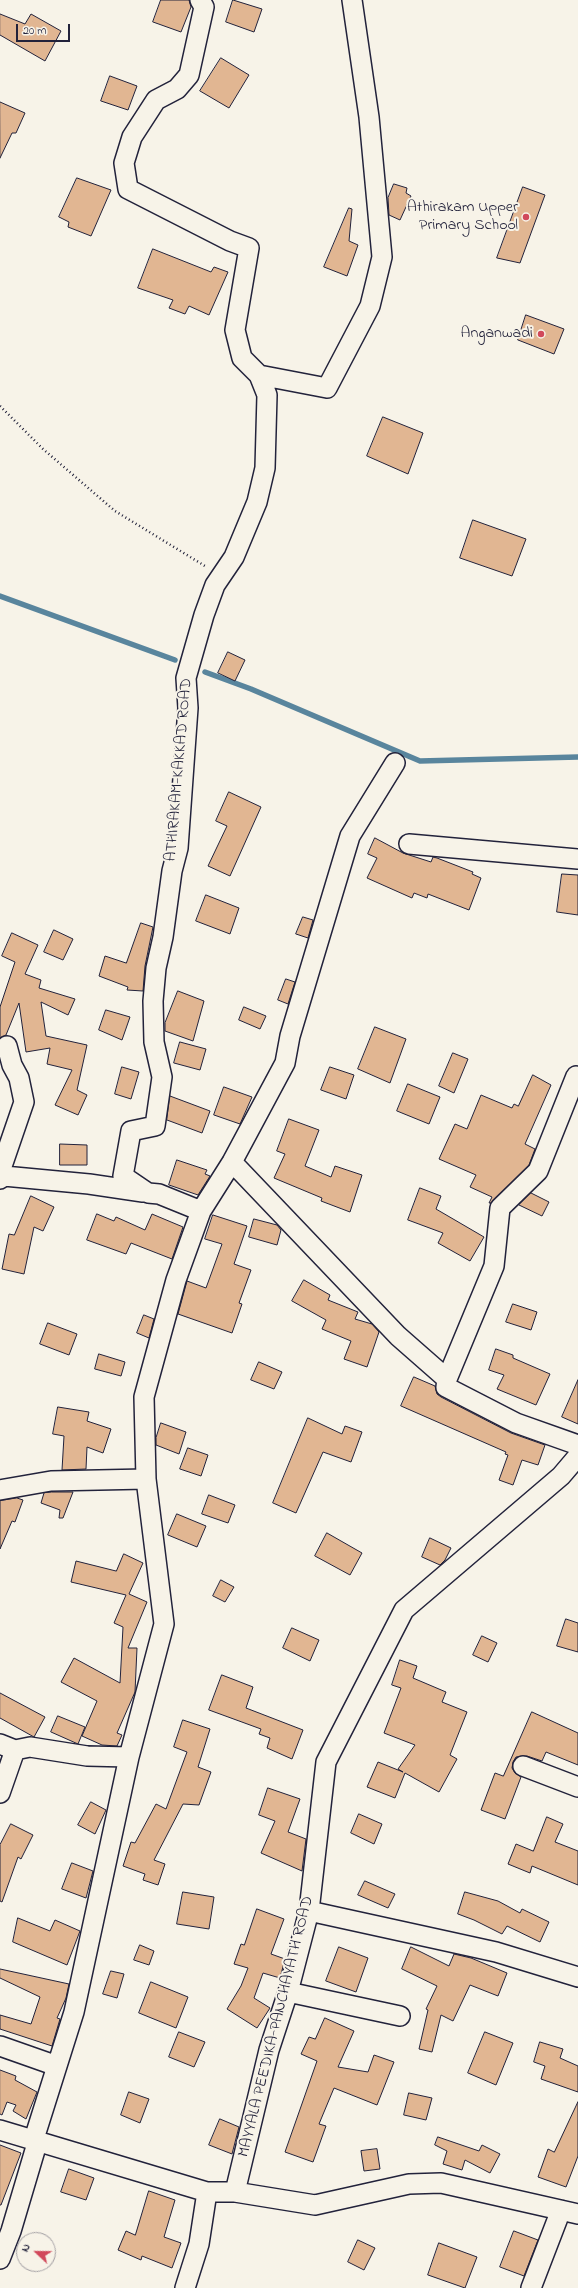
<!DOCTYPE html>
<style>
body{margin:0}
#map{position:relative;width:578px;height:2288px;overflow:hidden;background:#f7f3e8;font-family:"Indie Flower",sans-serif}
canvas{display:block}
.north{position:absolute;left:16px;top:2232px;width:40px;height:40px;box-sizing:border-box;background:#f7f3e8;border:1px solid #a29fa3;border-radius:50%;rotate:292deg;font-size:11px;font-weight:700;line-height:16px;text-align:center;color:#22223b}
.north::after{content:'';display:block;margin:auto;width:14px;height:18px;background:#d1495b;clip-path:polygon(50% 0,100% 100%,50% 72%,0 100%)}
.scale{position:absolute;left:16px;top:24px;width:54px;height:18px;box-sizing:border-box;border:2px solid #22223b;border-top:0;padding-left:5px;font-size:12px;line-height:14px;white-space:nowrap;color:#22223b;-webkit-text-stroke:3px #f7f3e8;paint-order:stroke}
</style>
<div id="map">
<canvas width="578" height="2288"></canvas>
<div class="north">N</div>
<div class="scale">20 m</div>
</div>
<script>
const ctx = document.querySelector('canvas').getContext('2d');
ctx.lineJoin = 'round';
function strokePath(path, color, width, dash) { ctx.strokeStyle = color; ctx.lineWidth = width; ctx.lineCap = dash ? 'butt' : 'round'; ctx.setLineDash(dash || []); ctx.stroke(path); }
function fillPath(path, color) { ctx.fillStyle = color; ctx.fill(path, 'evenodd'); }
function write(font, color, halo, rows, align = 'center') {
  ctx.font = font + ' "Indie Flower",sans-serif'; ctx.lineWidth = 4; ctx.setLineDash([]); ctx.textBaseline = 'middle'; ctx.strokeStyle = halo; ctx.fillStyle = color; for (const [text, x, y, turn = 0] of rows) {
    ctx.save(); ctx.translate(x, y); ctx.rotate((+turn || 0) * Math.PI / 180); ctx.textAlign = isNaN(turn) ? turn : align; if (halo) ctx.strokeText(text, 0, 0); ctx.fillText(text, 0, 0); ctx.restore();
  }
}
const stream = new Path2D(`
 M0,596L175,660
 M205,672L251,689L420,761L578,757`);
const building = new Path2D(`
 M161,0H189L191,7L181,32L153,22Z
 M233,0L262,9L254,32L226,22Z
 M0,14L25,24L31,14L61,31L45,61L0,35Z
 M221,58L249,75L229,108L200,91Z
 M110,76L137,86L128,110L101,101Z
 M0,102L25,113L16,133H12L0,158Z
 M77,178L111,190L91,236L68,227L69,222L59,217Z
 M394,184L407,188L406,193L411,196L400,220L389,215L388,198Z
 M523,187L545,195L520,263L497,258Z
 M349,208L352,209L349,241L358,245L347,276L324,267Z
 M153,249L211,272L214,267L228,272L209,315L189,306L185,314L169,308L173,300L138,288Z
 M526,315L564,329L554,354L518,340Z
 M383,417L423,433L408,474L367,456Z
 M473,520L526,539L512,576L460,558Z
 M228,652L245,660L235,681L218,673Z
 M229,792L261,807L230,876L208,866L227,826L216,821Z
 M375,838L403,853L431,862L433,857L437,858L473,872L472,874L481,878L469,910L428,894L427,898L414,893L412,898L367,878L377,858L368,854Z
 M562,874L578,875V915L557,912Z
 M206,895L239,908L230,934L196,921Z
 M303,917L313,920L308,938L296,934Z
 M141,923L153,927L145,966L143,991L127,990L128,987L99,976L105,956L126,963Z
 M54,930L73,939L63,960L44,952Z
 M12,933L38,945L25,974L41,980L39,988L75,999L68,1015L41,1002L46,1036L87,1045L77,1090L87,1095L78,1115L55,1105L72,1070L47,1064L50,1048L26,1052L19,1003L6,1035L0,1038V1007L15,962L2,956Z
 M286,979L295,982L288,1004L278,1000Z
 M178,991L204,1001L193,1041L165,1031V1023Z
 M244,1007L266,1016L260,1029L239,1020Z
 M106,1010L130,1017L122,1040L99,1030Z
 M375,1027L406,1039L390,1083L358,1069Z
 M180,1042L206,1049L200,1070L174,1063Z
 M453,1053L468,1059L454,1093L439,1086Z
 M122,1067L139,1072L131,1099L115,1094Z
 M330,1067L354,1075L346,1099L321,1090Z
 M533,1075L551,1085L525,1144L535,1149L529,1165L491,1203H489L492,1197L470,1187L476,1175L439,1159L455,1124L467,1129L481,1095L512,1108L514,1104L518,1106Z
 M408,1084L440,1097L429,1124L397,1111Z
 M224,1087L252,1097L240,1124L214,1115Z
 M170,1096L210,1111L202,1133L167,1120Z
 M289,1119L319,1130L305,1166L331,1177L335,1166L362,1175L350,1212L321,1201L322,1198L274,1178L285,1154L277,1151Z
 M60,1144L87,1145V1165H60Z
 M177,1160L207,1170L205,1174L210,1176L198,1195L169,1185Z
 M420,1188L441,1196L436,1209L484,1237L470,1261L438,1243L443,1233L408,1220Z
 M531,1193L549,1202L542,1216L519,1205Z
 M31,1196L54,1207L43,1231L34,1227L24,1274L2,1269L9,1234L14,1235Z
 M97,1214L114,1221L116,1217L145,1230L152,1214L183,1227L172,1259L131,1243L126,1254L87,1240Z
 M213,1215L247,1226L234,1264L251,1270L239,1303L242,1304L232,1333L178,1314L187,1281L206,1288L222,1244L205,1239Z
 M254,1219L277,1225L281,1230L277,1245L249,1237Z
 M304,1280L330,1295L328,1300L358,1312L355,1319L372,1324L379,1332L367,1367L344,1359L351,1341L322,1329L326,1320L292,1301Z
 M513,1304L537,1312L531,1330L506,1322Z
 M144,1315L154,1319L149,1338L137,1333Z
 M48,1323L77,1334L69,1355L40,1344Z
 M496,1349L513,1355V1358L550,1374L536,1405L497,1389L504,1375L489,1370Z
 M99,1354L125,1362L121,1376L95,1369Z
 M259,1362L282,1372L274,1389L251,1380Z
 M414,1377L435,1386L437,1394L441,1397L511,1433L545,1445L538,1465L522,1460L513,1485L499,1480L508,1455L505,1454L506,1452L401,1406Z
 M578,1380V1424L562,1417Z
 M58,1407L89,1412L87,1421L111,1429L103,1453L87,1447L86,1469L62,1470L64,1436L53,1434Z
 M308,1418L342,1434L345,1426L362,1432L351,1462L323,1452L296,1513L273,1503Z
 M161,1423L186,1432L179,1454L156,1445V1438Z
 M188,1448L208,1455L201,1476L180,1469Z
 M52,1492H73L63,1518H59L60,1510L41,1503L44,1493Z
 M209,1495L235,1505L228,1523L202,1514Z
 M17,1498L23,1500L15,1522L12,1521L0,1549V1501Z
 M177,1514L206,1526L197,1547L168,1535Z
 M327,1533L362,1553L350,1575L315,1556Z
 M430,1538L451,1548L445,1560L440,1565L422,1557Z
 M124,1554L143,1563L129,1594L147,1602L128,1648H137L135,1692L117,1733L122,1735L117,1746L102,1745L82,1736L97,1701L61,1682L74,1658L120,1683L123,1627L114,1623L126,1595L71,1582L76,1561L116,1571Z
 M221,1580L234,1587L225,1602L213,1596Z
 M566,1619L578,1623V1652L557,1646Z
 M292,1628L319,1640L310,1661L283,1648Z
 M482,1636L497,1643L488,1662L473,1655Z
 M400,1660L417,1666L413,1678L446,1692L442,1702L467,1712L450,1755L457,1759L439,1792L405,1773L395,1798L367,1787L378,1762L403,1772L398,1769L415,1745L384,1733L401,1688L392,1685Z
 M222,1675L253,1687L246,1708L303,1730L292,1759L267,1748L270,1738L259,1734L261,1729L209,1710Z
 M0,1693L45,1717L34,1737L0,1718Z
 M532,1712L578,1733V1765L546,1752L542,1761L527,1756L516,1757L513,1762L512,1768L515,1773L521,1777L505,1819L481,1810L495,1773L503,1776Z
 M58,1716L85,1727L78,1744L51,1732Z
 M183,1720L210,1729L198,1767L211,1772L199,1805L183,1804L154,1860L165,1864L158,1885L143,1880L145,1874L123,1866L131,1842L135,1843L156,1804L166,1809L187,1752L174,1747Z
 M268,1788L300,1799L288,1832L306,1839L302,1871L261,1853L275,1821L259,1815Z
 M91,1802L106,1810L95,1834L78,1825Z
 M359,1814L382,1824L374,1844L351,1833Z
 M547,1817L563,1824L555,1842L578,1851V1885L532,1866L530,1873L508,1864L516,1844L533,1851Z
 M11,1824L33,1835L21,1859L18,1857L2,1902L0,1901V1845Z
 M72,1863L93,1871L86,1898L62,1889Z
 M365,1881L395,1894L388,1908L358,1895Z
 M183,1892L214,1897L209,1929L177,1924Z
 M465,1892L498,1901L520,1913L522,1909L549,1922L540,1942L507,1926L502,1934L474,1920L458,1914Z
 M257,1909L284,1919L271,1954L285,1959L280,1978L263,1973L254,1998L270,2008L257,2028L227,2009L241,1986L248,1968L234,1964L241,1944L244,1945Z
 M18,1918L50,1931L55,1920L80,1931L67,1965L13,1942Z
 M140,1945L154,1951L149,1965L134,1960Z
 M339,1947L368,1958L356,1992L326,1981Z
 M411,1947L449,1966L454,1954L471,1958L507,1973L498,1996L470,1985L453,2021L441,2015L432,2052L419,2049L428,2010L426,2009L437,1986L402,1969Z
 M0,1969L69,1984L66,1998L57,2018L60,2019L52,2046L0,2029V2015L31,2024L40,1997L0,1978Z
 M111,1971L124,1974L117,1998L103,1994Z
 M151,1982L188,1997L176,2028L139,2013Z
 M325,2018L354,2031L338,2067L368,2072L374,2055L394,2062L377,2105L334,2088L319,2124L326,2126L313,2162L285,2152L317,2061L301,2054L309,2037L315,2039Z
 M179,2032L205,2042L194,2067L169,2057Z
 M485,2032L513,2043L496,2085L468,2073Z
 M540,2042L563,2049L560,2058L578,2066V2092L541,2079L545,2066L534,2062Z
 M0,2070L16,2076L15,2080L37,2092L26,2119L13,2111L16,2105L7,2102L2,2115L0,2114Z
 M129,2092L149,2099L140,2123L121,2115Z
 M409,2093L432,2098L426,2120L404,2115Z
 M578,2102V2156L566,2187L538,2177L548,2149L554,2152Z
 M220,2119L239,2127L232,2154L209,2145Z
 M438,2137L479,2151L482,2145L500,2154L490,2173L465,2160L462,2170L443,2164L447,2151L435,2145Z
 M0,2145L21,2153L1,2205H0Z
 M377,2149L380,2169L364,2171L361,2151Z
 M69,2169L94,2178L86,2200L61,2192Z
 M149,2191L175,2200L164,2237L181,2243L172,2268L142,2256L141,2260L118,2250L126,2231L135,2235Z
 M514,2231L538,2240L524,2276L500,2267Z
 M358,2240L375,2248L364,2270L348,2262Z
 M439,2243L477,2257L465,2288L428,2275Z`);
const path = new Path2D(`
 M0,406L43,449L115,511L205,566`);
const minor = new Path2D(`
 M259,375L327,388L370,306L382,257L369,117L352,0
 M409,844L578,859
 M232,1162L398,1336L447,1379L446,1387L516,1423L578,1445
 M0,1172L24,1102L19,1078L12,1065L7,1046
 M0,1179L4,1176L89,1184L143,1192
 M201,1211L232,1162L285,1063L290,1036L350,836L395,763
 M447,1379L494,1266L500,1208L538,1171L576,1076
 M0,1490L51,1481L146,1479
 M0,1744L15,1750L30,1747L87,1756L129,1757
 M523,1766L578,1787
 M0,1793L15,1750
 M309,1911L496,1952L578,1977
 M288,1992L400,2016
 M0,2046L57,2066
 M0,2130L207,2192H235L315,2205L409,2184L441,2183L578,2214
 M34,2139L74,2012L129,1757L164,1624L146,1479L144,1397L176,1280L201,1211L159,1194L148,1193L123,1176L131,1131L155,1126L162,1077L154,1042L153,1001L156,968L163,937L172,871L178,848L188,708L186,678L204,615L215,585L234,557L257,502L265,468L267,395L259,375L242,358L235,330L249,248L230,241L128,189L124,163L132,137L156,100L177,89L189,75L204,7L200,0
 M235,2192L269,2050L288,1992L309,1911L326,1762L404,1610L561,1476L578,1456
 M0,2259L11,2231L38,2140
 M185,2288L199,2244L207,2192
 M531,2288L561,2210`);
const markers = [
 [526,217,4,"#d1495b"],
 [541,334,4,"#d1495b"]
];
const poiNames = [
 ["Athirakam Upper",518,208],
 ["Primary School",518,226],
 ["Anganwadi",533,334]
];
const streetNames = [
 ["ATHIRAKAM-KAKKAD ROAD",180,770,-85],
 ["MAYYALA PEEDIKA-PANCHAYATH ROAD",277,2027,-76]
];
strokePath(stream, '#59859d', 5.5);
fillPath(building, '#e1b692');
strokePath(building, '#22223b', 1);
strokePath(minor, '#22223b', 22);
strokePath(path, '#22223b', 2.5, [1, 3]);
strokePath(minor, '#f7f3e8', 19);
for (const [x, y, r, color] of markers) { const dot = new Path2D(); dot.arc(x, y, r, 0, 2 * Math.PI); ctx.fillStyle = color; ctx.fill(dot); strokePath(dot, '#f7f3e8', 1.5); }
write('16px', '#22223b', '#f7f3e8', poiNames, 'right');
write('16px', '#22223b', '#f7f3e8', streetNames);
</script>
